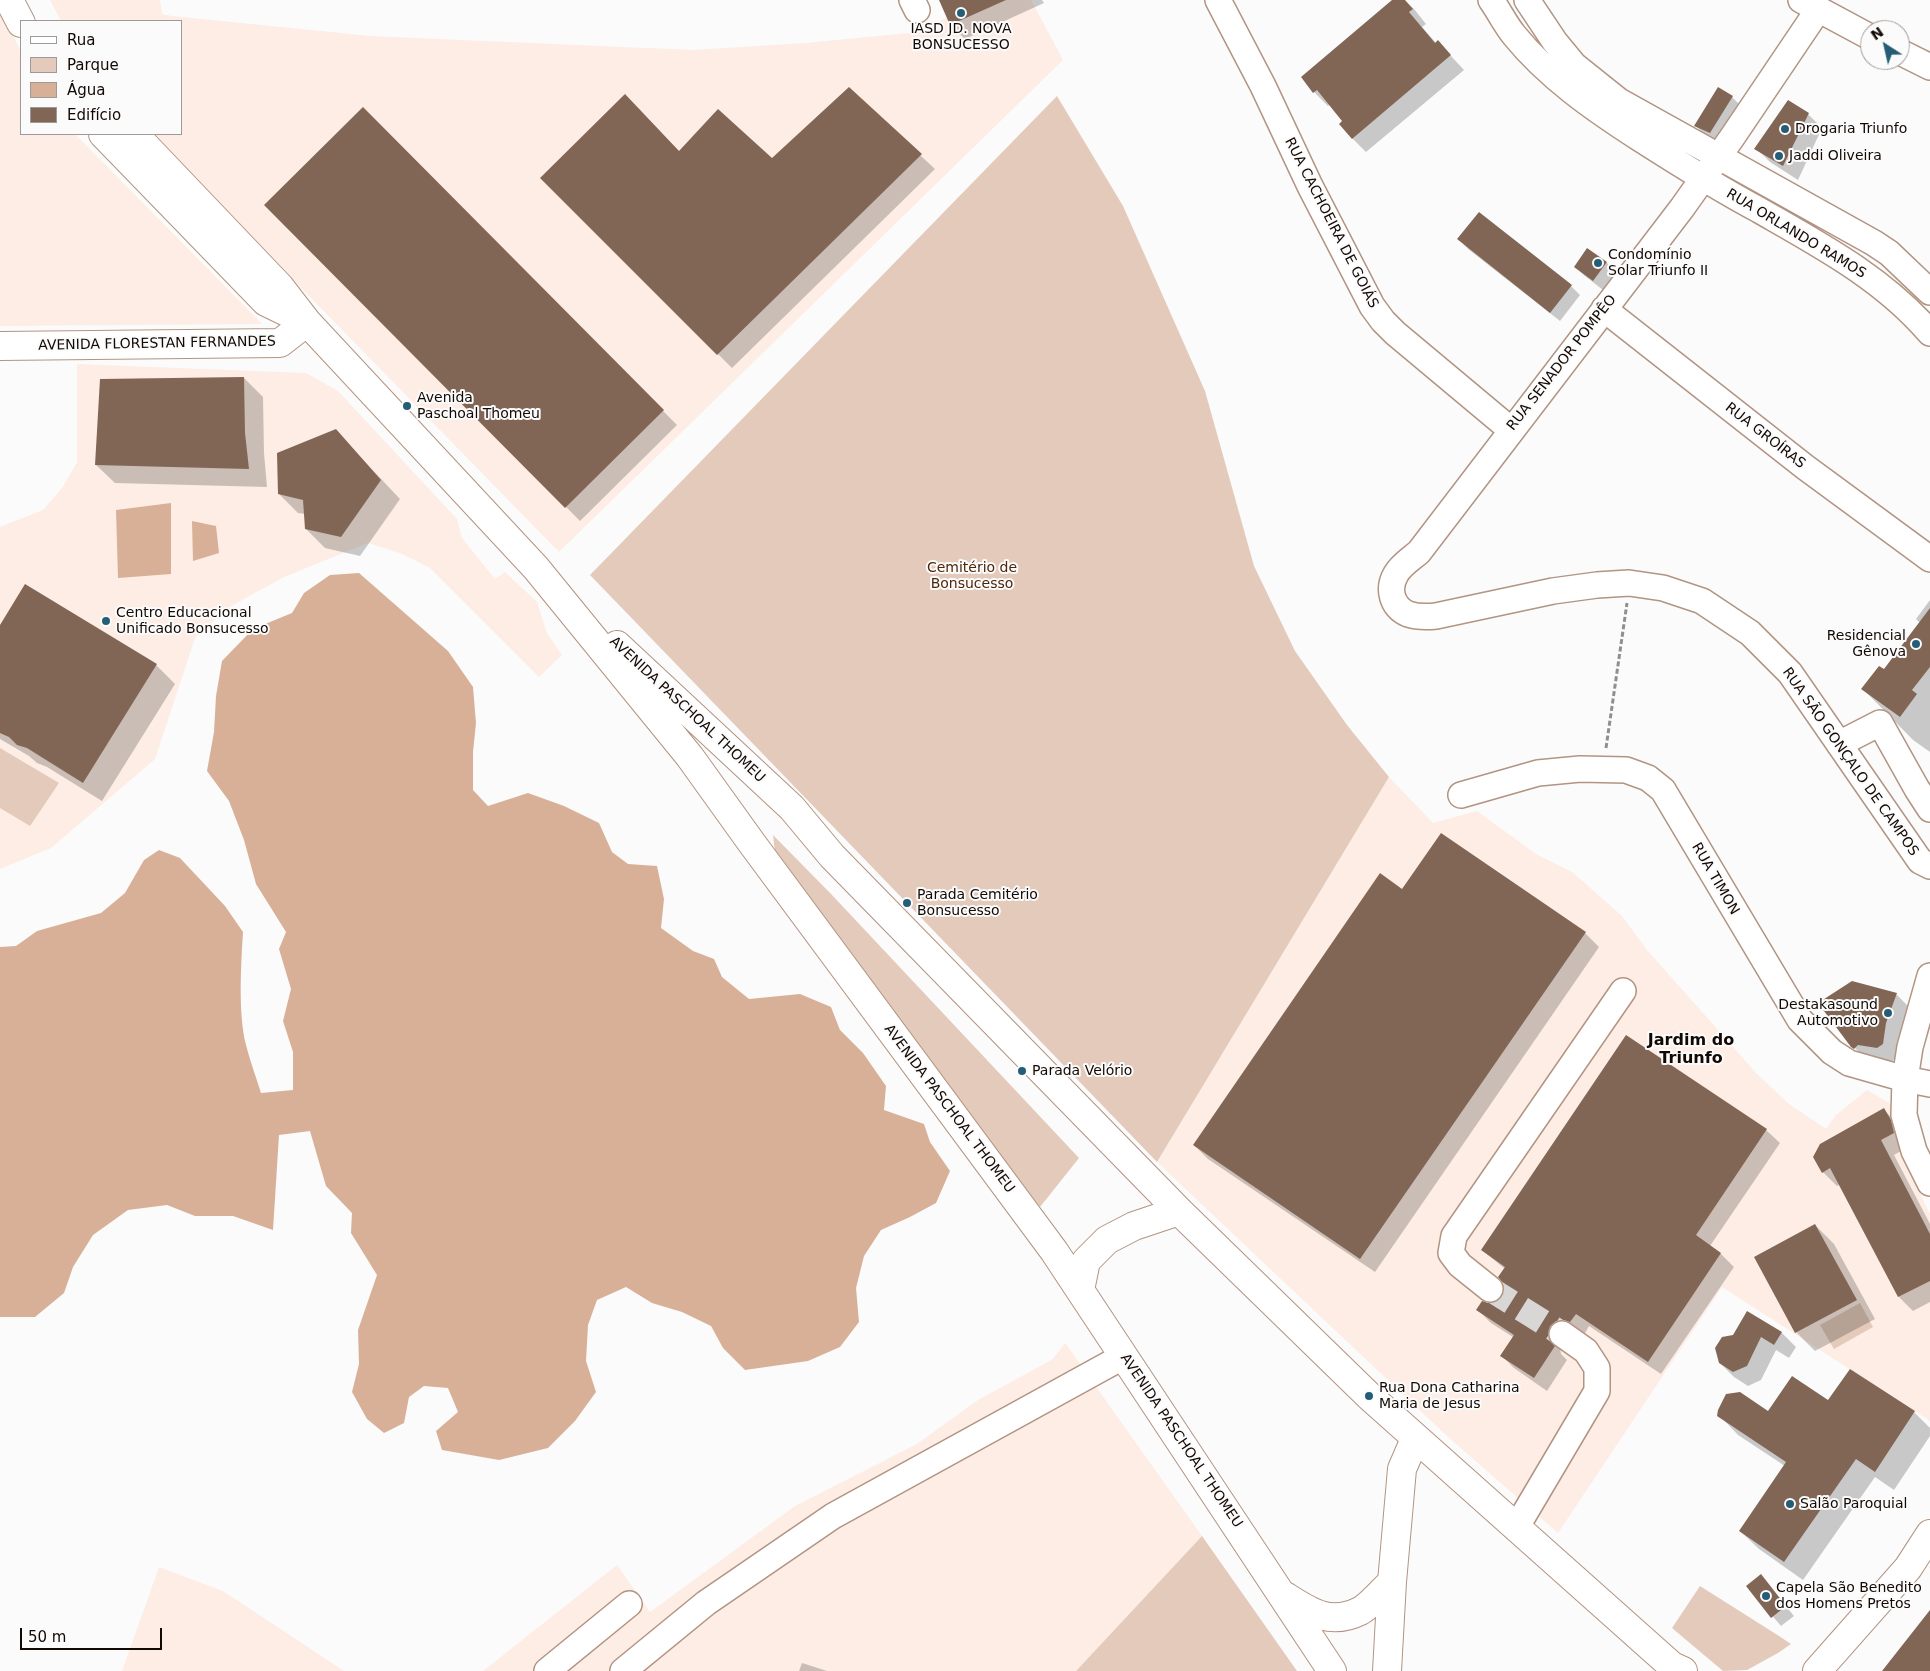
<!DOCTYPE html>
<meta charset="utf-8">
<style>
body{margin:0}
#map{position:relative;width:1930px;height:1671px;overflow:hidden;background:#fbfbfb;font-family:"DejaVu Sans",sans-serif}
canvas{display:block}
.legend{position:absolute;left:20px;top:20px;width:162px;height:115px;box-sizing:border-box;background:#fbfbfb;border:1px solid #9e9a98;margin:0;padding:6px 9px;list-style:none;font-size:15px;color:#130904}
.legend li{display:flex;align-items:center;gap:10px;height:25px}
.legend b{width:25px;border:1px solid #9e9a98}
.north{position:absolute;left:1860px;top:20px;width:50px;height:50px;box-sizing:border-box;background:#fbfbfb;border:1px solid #9e9a98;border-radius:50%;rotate:325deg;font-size:14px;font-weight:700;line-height:20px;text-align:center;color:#130904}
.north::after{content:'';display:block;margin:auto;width:18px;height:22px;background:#255d77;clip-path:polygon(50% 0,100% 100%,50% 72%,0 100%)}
.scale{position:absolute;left:20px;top:1628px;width:142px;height:22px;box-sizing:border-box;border:2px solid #130904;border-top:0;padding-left:6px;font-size:15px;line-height:18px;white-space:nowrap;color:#130904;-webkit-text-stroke:4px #fbfbfb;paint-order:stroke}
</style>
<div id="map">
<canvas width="1930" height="1671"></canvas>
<ul class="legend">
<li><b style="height:6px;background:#fff"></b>Rua</li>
<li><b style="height:14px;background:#e4cabb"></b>Parque</li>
<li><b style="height:14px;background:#d8b098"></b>Água</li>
<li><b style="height:14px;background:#826655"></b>Edifício</li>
</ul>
<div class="north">N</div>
<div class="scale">50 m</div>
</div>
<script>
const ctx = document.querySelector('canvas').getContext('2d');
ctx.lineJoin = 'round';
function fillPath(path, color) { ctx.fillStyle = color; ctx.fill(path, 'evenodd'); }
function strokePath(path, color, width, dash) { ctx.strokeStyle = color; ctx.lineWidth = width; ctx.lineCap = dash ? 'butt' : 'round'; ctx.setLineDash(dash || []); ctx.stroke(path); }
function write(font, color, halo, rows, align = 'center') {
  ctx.font = font + ' "DejaVu Sans",sans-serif'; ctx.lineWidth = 4; ctx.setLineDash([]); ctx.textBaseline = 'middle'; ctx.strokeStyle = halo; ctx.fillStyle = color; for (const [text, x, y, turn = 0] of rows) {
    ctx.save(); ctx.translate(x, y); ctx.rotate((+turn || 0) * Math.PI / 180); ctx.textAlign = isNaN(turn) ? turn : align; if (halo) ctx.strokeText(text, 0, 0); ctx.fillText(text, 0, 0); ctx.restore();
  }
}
const built = new Path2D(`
 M50,0H160L162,14L172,16L370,36L693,50L806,43L909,33L990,0H1031L1063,60L559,552L151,134H181V21H61Z
 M0,12L21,51V134H75L262,324L0,326Z
 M77,364L306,373L338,391L457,519L462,538L495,579L505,572L537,602L547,633L562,655L539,677L430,568L400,553L368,543L284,577L226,609L195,638L155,759L51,848L0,869V527L43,510L63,487L77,462Z
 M1389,777L1433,823L1477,811L1536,854L1572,872L1621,915L1648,951L1757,1074L1789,1104L1826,1129L1836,1115L1867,1090L1888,1102L1892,1107L1922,1198L1930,1214V1421L1722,1287L1558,1533L1447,1436L1157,1162Z
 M1065,1343L1202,1536L1076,1671H483L617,1565L650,1612L795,1506L917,1444L978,1400L1053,1359Z
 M159,1567L223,1591L344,1671H122Z`);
const green = new Path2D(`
 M1057,96L1123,206L1205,391L1254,566L1295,651L1347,725L1389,777L1157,1162L590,575Z
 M0,748L59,783L30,826L0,808Z
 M773,835L832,895L1079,1158L1040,1207L776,861Z
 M1860,1303L1873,1327L1834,1349L1820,1325Z
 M1202,1536L1297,1671H1076Z
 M1700,1586L1779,1636L1791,1644L1778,1653L1747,1670L1723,1671L1672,1628Z`);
const water = new Path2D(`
 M171,503V574L118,578L116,510Z
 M192,521L216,526L219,553L193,561Z
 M359,573L448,651L473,687L476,723L473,752V790L488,806L528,793L564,806L599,823L612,852L628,864L657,866L664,899L661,928L693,951L714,959L722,977L749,999L800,994L831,1007L840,1030L863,1053L886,1086L884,1110L924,1124L930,1142L950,1171L936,1203L910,1217L881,1230L864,1256L856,1288L859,1322L840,1347L808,1361L745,1370L723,1348L711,1326L682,1312L652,1303L626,1287L597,1300L588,1325L586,1361L596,1392L575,1421L548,1448L499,1460L442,1450L436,1431L458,1412L448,1388L424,1386L409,1397L404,1423L384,1433L367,1419L352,1392L359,1364L358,1330L377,1275L351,1233L352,1213L326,1186L310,1131L279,1135L273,1230L233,1216H195L167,1205L128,1210L93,1235L73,1267L64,1293L35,1317H0V947L16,946L37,931L101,913L125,893L144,860L159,850L180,858L225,906L243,932C241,964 238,1014 246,1045C250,1061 256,1077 261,1093L293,1090V1052L283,1021L291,989L279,949L286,932L256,884L244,840L229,801L207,771L214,732L216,696L222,661L253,629L292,613L304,593L330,575Z`);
const shadow = new Path2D(`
 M940,0H1042L1044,3L965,39L951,25Z
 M1394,0H1404L1414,9L1426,24L1422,27L1436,43L1438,42L1464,70L1366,152L1352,138L1344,121L1330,104L1328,106L1314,92Z
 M849,89L935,169L732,368L541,178L679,152L772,160Z
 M1732,97L1741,106L1719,142L1705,135L1696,126Z
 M363,109L677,425L580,521L266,205Z
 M1808,114L1822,128L1798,180L1770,162L1756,148Z
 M1459,239L1571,286L1580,295L1560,321L1468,249Z
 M1588,249L1607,263L1616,272L1603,290L1585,276L1575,267Z
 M244,378L263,397L264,453L267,487L115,483L96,465Z
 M335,430L400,499L360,556L325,548L306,529L305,514L298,513L279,494Z
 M1930,600V752L1913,740L1863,689L1884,671L1920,623L1916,619Z
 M0,628L156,665L175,684L102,801L47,767L37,763L29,756L0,739Z
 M1403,891L1585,933L1599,947L1375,1272L1208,1159L1194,1145Z
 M1852,982L1897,995L1911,1009L1896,1058L1892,1061L1873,1059L1869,1062L1855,1048L1820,1003Z
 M1627,1036L1766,1130L1780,1143L1710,1246L1721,1254L1734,1267L1661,1374L1589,1326L1584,1335L1560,1347L1561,1354L1567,1360L1547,1391L1514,1368L1501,1355L1513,1337L1491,1323L1478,1310L1488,1305L1496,1303L1503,1298L1506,1291L1505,1269L1482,1250Z
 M1884,1110L1898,1124L1908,1147L1894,1155L1930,1224V1302L1913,1311L1899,1297L1840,1184L1837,1186L1823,1172Z
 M1815,1225L1834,1244L1875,1319L1815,1351L1796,1332Z
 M1748,1312L1782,1333L1796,1347L1789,1358L1776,1350L1761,1380L1748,1386L1734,1377L1720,1363Z
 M1850,1371L1914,1412L1930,1428V1436L1894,1490L1875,1477L1803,1580L1759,1549L1740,1531L1785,1466L1738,1435L1719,1415L1769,1413L1829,1402Z
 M1760,1575L1794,1616L1781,1626L1747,1586Z
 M802,1663L827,1671H799Z`);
const building = new Path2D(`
 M939,0H1006L950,25Z
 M1392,0H1405L1413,9L1409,12L1435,43L1438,40L1451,55L1352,139L1339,124L1342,121L1317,90L1313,93L1301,77Z
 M849,87L922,154L717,355L540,178L625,94L679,151L718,109L772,158Z
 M1718,87L1733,96L1710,133L1694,126Z
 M1788,100L1809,113L1783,166L1754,149Z
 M363,107L664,410L565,508L264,205Z
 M1479,212L1572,285L1550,313L1457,239Z
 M1587,248L1607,262L1593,281L1574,267Z
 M244,377L245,433L249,469L95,465L100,379Z
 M336,429L381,480L341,537L305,529L303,500L278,494L277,453Z
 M25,584L157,664L83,783L27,748L17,745L9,737L0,733V625Z
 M1930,608V667L1912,690L1917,694L1900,717L1861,689L1879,666L1884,669Z
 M1441,833L1586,932L1360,1259L1193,1145L1380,873L1402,889Z
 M1852,981L1897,993L1886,1023L1883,1044L1877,1048L1858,1045L1854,1049L1851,1047L1818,1003Z
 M1626,1035L1767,1129L1696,1235L1721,1253L1648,1362L1576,1314L1570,1322L1564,1320L1556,1321L1550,1326L1548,1333L1549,1340L1555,1346L1534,1378L1500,1356L1514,1335L1476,1310L1482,1301L1488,1303L1496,1302L1501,1298L1504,1291L1503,1283L1498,1277L1505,1267L1481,1250Z
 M1884,1108L1891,1120L1894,1133L1881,1140L1930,1234V1281L1898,1297L1830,1168L1822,1173L1813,1157L1820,1144Z
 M1815,1224L1857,1300L1795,1333L1754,1257Z
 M1747,1311L1782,1332L1774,1345L1761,1337L1747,1366L1733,1372L1719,1363L1715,1348L1722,1337L1733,1335Z
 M1850,1369L1915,1411L1875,1472L1856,1459L1784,1562L1739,1531L1786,1462L1717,1416L1718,1410L1726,1394L1740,1392L1768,1411L1792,1376L1828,1400Z
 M1761,1574L1786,1606L1771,1618L1746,1586Z
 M1930,1610V1671H1882Z`);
const minorTunnel = new Path2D(`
 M1490,1289L1562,1334`);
const path = new Path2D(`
 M1606,748L1627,603`);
const minor = new Path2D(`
 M912,0L917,10
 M1218,0L1263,86L1310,186L1372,306L1383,321L1395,333L1511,430
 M1491,0C1499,11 1505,24 1514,35C1548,77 1594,109 1639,138C1678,163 1718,188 1759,210C1820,245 1883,278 1930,333
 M1527,0L1555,42L1574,65L1619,101L1874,243L1889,253L1930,292
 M1801,0L1870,37
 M1818,10L1731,139L1682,208L1419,552C1411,559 1401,565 1396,574C1387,589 1392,607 1408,614C1417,617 1427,617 1436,616L1553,591L1597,585L1629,583L1663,588L1702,601L1750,633L1790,673L1920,861L1930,866
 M1900,52L1930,67
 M1604,309L1805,467L1930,559
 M1839,744L1880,723L1917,789L1930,809
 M1461,795L1538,773L1580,769L1626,770L1648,778L1663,790L1800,1020L1832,1052L1849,1063L1905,1079L1930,1084
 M1930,976L1910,1047L1905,1079L1904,1115L1914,1151L1930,1183
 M1490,1289L1460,1265L1451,1253L1454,1236L1623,991
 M1516,1528L1597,1391V1368L1586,1351L1562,1334
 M547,1671L629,1604
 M623,1671L706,1603L833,1516L1124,1356`);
const major = new Path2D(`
 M9,0L21,23
 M103,134L266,302L299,318
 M134,134L280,287L307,322L536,568L690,757L751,842L1054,1251L1332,1671
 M0,346L280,343L307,322
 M617,645L792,808L832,856L1179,1211L1369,1396L1672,1666L1683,1671
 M1080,1290L1086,1261L1107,1240L1134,1226L1179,1211
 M1285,1596C1310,1612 1330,1626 1360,1611C1370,1606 1383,1590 1392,1582
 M1387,1671L1392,1582L1402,1469L1415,1439
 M1817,1671L1908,1568L1930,1534`);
const markers = [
 [961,13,5,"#255d77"],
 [1785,129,5,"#255d77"],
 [1779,156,5,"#255d77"],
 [1598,263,5,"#255d77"],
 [407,406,5,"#255d77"],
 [106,621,5,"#255d77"],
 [1916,644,5,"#255d77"],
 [907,903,5,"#255d77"],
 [1888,1013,5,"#255d77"],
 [1022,1071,5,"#255d77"],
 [1369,1396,5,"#255d77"],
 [1790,1504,5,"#255d77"],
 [1766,1596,5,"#255d77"]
];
const poiNames = [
 ["IASD JD. NOVA",961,29,"center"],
 ["BONSUCESSO",961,45,"center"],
 ["Drogaria Triunfo",1795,129],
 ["Jaddi Oliveira",1789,156],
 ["Condomínio",1608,255],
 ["Solar Triunfo II",1608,271],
 ["Avenida",417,398],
 ["Paschoal Thomeu",417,414],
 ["Centro Educacional",116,613],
 ["Unificado Bonsucesso",116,629],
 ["Residencial",1906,636,"right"],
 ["Gênova",1906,652,"right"],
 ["Parada Cemitério",917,895],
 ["Bonsucesso",917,911],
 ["Destakasound",1878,1005,"right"],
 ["Automotivo",1878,1021,"right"],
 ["Parada Velório",1032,1071],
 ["Rua Dona Catharina",1379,1388],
 ["Maria de Jesus",1379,1404],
 ["Salão Paroquial",1800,1504],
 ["Capela São Benedito",1776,1588],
 ["dos Homens Pretos",1776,1604]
];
const streetNames = [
 ["RUA CACHOEIRA DE GOIÁS",1331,223,63],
 ["RUA ORLANDO RAMOS",1796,234,31],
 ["AVENIDA FLORESTAN FERNANDES",157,344,-1],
 ["RUA SENADOR POMPÊO",1562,363,-52],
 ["RUA GROÍRAS",1765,436,38],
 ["AVENIDA PASCHOAL THOMEU",687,710,43],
 ["RUA SÃO GONÇALO DE CAMPOS",1850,762,55],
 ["RUA TIMON",1715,879,60],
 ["AVENIDA PASCHOAL THOMEU",949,1109,53],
 ["AVENIDA PASCHOAL THOMEU",1181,1441,56]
];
const parkNames = [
 ["Cemitério de",972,568],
 ["Bonsucesso",972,584]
];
const quarterNames = [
 ["Jardim do",1691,1041],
 ["Triunfo",1691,1059]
];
fillPath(built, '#fdede4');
fillPath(green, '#e4cabb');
fillPath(water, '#d8b098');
fillPath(shadow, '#0003');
fillPath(building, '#826655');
strokePath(minorTunnel, '#d8d7d6', 25, [25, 12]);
strokePath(minor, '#b29482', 28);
strokePath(major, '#b29482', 30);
strokePath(path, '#928e8b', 3, [5, 2.5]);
strokePath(minor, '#fff', 25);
strokePath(major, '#fff', 28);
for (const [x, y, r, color] of markers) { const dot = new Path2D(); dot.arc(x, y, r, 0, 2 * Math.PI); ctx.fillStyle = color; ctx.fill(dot); strokePath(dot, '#fbfbfb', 2); }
write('14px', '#130904', '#fbfbfb', poiNames, 'left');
write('14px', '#130904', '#fbfbfb', streetNames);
write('14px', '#4d260a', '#fbfbfb', parkNames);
write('bold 16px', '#130904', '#fbfbfb', quarterNames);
</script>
